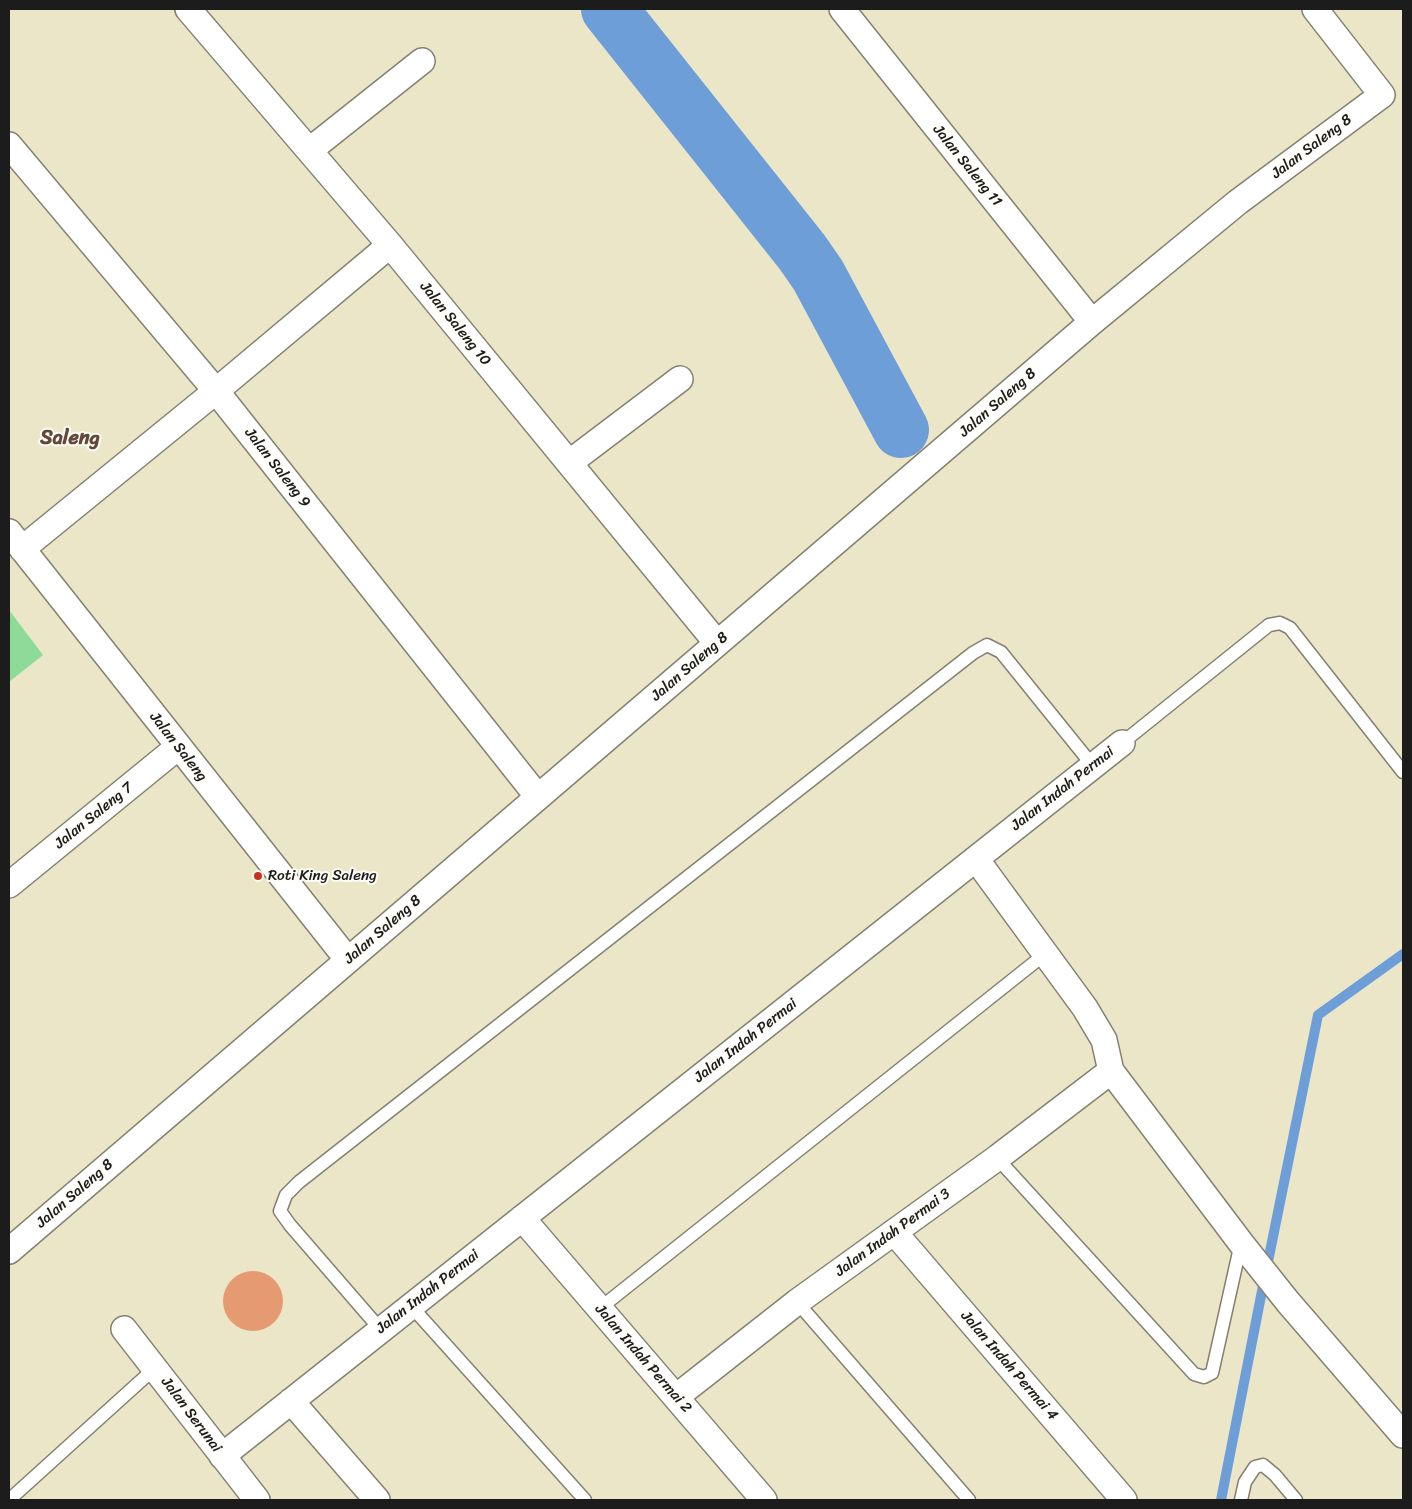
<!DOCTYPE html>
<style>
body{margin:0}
#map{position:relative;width:1412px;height:1509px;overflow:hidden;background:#ebe6c8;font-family:Sriracha,sans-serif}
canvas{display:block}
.frame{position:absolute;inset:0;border:10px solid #1c1c1c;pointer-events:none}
</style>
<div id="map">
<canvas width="1412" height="1509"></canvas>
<div class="frame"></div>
</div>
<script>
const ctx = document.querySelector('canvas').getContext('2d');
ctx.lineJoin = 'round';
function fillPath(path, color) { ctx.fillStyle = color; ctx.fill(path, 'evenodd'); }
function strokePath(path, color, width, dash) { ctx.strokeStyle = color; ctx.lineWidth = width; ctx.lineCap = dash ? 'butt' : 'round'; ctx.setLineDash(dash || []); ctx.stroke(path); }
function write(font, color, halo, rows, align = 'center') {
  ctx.font = font + ' Sriracha,sans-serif'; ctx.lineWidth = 4; ctx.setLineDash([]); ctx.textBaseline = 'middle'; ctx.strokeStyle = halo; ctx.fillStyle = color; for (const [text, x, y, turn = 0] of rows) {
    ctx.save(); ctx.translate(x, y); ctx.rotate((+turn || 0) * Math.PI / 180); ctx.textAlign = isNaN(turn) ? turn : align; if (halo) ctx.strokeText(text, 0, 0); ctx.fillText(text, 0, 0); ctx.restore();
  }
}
const green = new Path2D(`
 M9,610L43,655L9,682Z`);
const stream = new Path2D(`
 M1221,1500L1261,1296L1318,1015L1403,954`);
const river = new Path2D(`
 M609,9L802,252L818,275L901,430`);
const building = new Path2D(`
 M223 1301a30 30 0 1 1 60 0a30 30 0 1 1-60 0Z`);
const service = new Path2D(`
 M1122,743L1269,625L1280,623L1290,628L1403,772
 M997,1158L1194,1374L1204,1377L1212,1373L1241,1243
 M797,1302L969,1500
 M411,1306L585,1500
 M599,1309L1045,954
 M381,1330L290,1225L280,1211L286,1195L299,1182L973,653L987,645L1001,652L1093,766
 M9,1500L155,1368
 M1241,1500L1245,1482L1255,1467L1263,1465L1275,1475L1296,1500`);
const minor = new Path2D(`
 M188,9L390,245L717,643
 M842,9L1092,322
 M9,145L216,391L538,797
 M310,150L422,61
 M569,463L680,379
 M9,532L348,960
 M22,549L216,391L390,245
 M976,859L1085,1008L1104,1040L1111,1071L1241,1243L1288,1302L1403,1435
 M9,885L178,747
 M522,1218L764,1500
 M894,1232L1124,1500
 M9,1251L1092,322L1238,202L1382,95L1315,9
 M124,1329L257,1500
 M676,1397L797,1302L997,1158L1111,1071
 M291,1401L377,1500
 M222,1456L1122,743`);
const markers = [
 [258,876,5,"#c8321e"]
];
const streetNames = [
 ["Jalan Saleng 8",1312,147,-37],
 ["Jalan Saleng 11",967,166,51],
 ["Jalan Saleng 10",455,324,51],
 ["Jalan Saleng 8",998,403,-41],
 ["Jalan Saleng 9",277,468,52],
 ["Jalan Saleng 8",690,667,-41],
 ["Jalan Saleng",178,747,52],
 ["Jalan Indah Permai",1063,789,-38],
 ["Jalan Saleng 7",94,816,-39],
 ["Jalan Saleng 8",383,930,-41],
 ["Jalan Indah Permai",746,1041,-38],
 ["Jalan Saleng 8",75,1194,-41],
 ["Jalan Indah Permai 3",893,1233,-36],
 ["Jalan Indah Permai",428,1292,-38],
 ["Jalan Indah Permai 2",643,1359,49],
 ["Jalan Indah Permai 4",1009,1366,49],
 ["Jalan Serunai",191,1415,53]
];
const poiNames = [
 ["Roti King Saleng",268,876]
];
const districtNames = [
 ["Saleng",70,439]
];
fillPath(green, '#8edb99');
strokePath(stream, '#6d9ed7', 10);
strokePath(river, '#6d9ed7', 56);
fillPath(building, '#e69a72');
strokePath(service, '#848172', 15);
strokePath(minor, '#848172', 28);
strokePath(service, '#fff', 12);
strokePath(minor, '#fff', 25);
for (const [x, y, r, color] of markers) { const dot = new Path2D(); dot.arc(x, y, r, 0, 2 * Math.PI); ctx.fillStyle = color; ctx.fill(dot); strokePath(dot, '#fdfcf7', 2); }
write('15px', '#1c1c1c', '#fdfcf7', streetNames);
write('15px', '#1c1c1c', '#fdfcf7', poiNames, 'left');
write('bold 20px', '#63483a', '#fdfcf7', districtNames);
</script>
